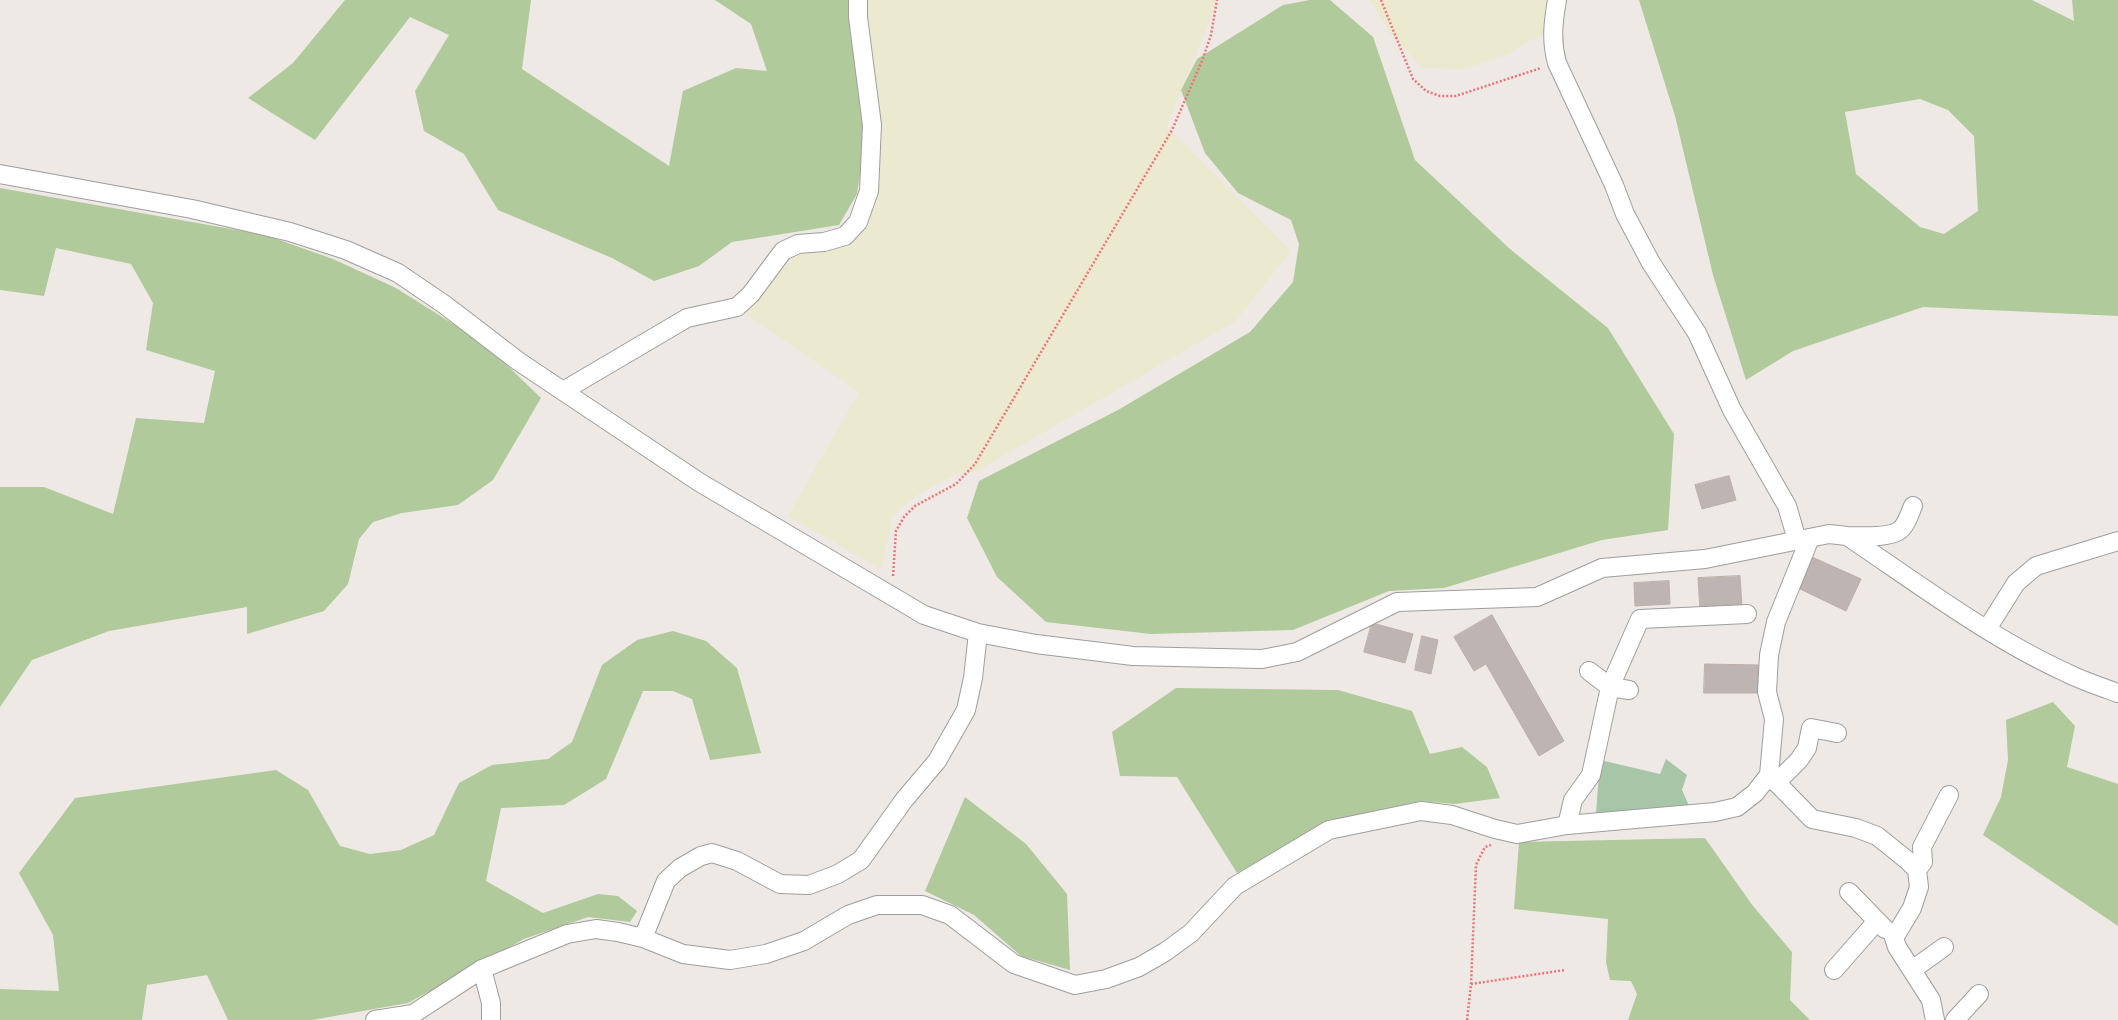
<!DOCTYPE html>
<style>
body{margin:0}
canvas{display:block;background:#eee9e4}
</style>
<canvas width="2118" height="1020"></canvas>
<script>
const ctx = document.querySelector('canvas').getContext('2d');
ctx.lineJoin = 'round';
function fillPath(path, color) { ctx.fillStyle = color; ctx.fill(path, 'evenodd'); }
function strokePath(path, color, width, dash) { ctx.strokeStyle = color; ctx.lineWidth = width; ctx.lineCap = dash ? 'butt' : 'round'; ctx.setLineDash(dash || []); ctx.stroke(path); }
const farmland = new Path2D(`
 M866,0H1218L1167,126L1291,251L1236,321L977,471L955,475L920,493L893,516L881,569L788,516L859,392L738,309L769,283L803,248L847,245L870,224L878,94Z
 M1370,0H1547L1545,33L1503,56L1464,69L1423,68L1390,34Z`);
const forest = new Path2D(`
 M345,0H531L522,69L669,166L683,91L736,68L767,71L751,24L715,0H850L855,68L866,134L857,194L839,225L732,242L699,266L654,281L612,258L498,210L464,154L424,131L415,91L449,35L410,17L315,140L248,98L293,63Z
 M1310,0H1330L1373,37L1415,160L1510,249L1608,328L1674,434L1668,530L1602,540L1444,588L1389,591L1293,630L1151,634L1046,622L997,577L967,518L979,481L1118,410L1250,332L1293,282L1299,244L1291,220L1238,193L1205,153L1181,90L1197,59L1283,5Z
 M1639,0H2032L2074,21L2072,0H2118V316L1923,307L1793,351L1746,380L1713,275L1675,116ZM1920,99L1948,110L1974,136L1978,211L1944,234L1920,227L1856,174L1845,112Z
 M0,188L265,235L333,259L396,288L485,344L541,398L493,480L458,505L402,513L373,522L359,539L348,584L324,611L247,634V607L109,631L32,660L0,707V487H44L113,514L136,418L204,423L215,371L146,350L153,303L131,264L56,248L44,296L0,290Z
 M673,631L706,641L737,668L761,753L710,760L692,699L673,691H643L606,779L564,805L501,808L486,881L543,913L598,894L618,896L637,911L630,922L588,917L524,939L408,1003L312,1020H228L207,975L147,985L142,1020H0V989L59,991L53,935L19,873L75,798L276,770L308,790L340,846L370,854L401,850L434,835L459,783L492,765L548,759L572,742L602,665L637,640Z
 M1176,688L1338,690L1412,711L1430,754L1462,747L1487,767L1500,798L1455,804L1420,801L1329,822L1237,873L1177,777L1120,776L1112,732Z
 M2053,702L2075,726L2067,767L2118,784V926L1983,835L2001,797L2008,760L2006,720Z
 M965,797L1026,844L1067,894L1070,970L1021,956L974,915L925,891Z
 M1705,838L1753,906L1792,952L1790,1000L1810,1020H1628L1637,994L1631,981L1610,980L1606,962L1608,919L1514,909L1519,842Z`);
const cemetery = new Path2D(`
 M1666,759L1687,775L1682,790L1690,808L1596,813L1600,760L1660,774Z`);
const building = new Path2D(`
 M1729,476L1736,500L1702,509L1695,485Z
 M1812,557L1861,579L1846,611L1798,588Z
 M1740,576L1742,607L1700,610L1698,578Z
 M1669,581L1670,604L1635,606L1634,583Z
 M1492,615L1564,741L1539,756L1486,664L1474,671L1454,637Z
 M1372,623L1413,634L1405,663L1364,652Z
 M1422,636L1438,640L1431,674L1415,670Z
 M1705,664L1758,665V693H1704Z`);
const path = new Path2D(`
 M1381,0L1413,79L1426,91L1440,96H1456L1541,68
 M893,576L896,531L904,517L915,506L956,484L975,464L1172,130L1202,61L1211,35L1217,0
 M1471,984L1565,970
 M1467,1020L1471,984L1476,865L1485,847L1491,845`);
const minor = new Path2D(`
 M1557,0C1553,23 1551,41 1557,63L1614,185L1625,214L1651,263L1697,333L1732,410L1787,506L1797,540
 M0,174L192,209L290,232L346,250L398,273L445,305L518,361L699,482L924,615L978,633L1036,644L1133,656L1262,659L1297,652L1397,602L1537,597L1602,568L1705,559L1829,534L1847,536C1917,583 1990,638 2067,673C2083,681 2101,687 2118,693
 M563,391L687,318L737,307L751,294L783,251L798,244L824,242L845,236L858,222L869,191L872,125L858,17V0
 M1847,536C1860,536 1893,539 1902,528C1907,523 1910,513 1913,506
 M1987,629L2016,583L2036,566L2118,541
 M1589,671L1610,687L1629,690
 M1769,775L1812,819L1856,828L1877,836L1907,860L1917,870L1919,887L1912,908L1894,938L1897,947L1931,1000L1935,1020
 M1776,783L1799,760L1807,748L1811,728L1837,733
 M1567,825L1573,800L1591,775L1610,687L1640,619L1747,614
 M1917,870L1923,862L1922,847L1949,795
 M1849,892L1885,929
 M643,938L666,881L680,868L701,856L712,853L737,861L780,884L809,885L838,874L861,860L904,800L937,761L966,710L973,678L978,633
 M482,969L491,1003V1020
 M1834,970L1877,921
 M1912,970L1944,947
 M375,1020L413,1014L482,969L567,934L596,929L618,932L643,938L683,954L730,960L766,954L804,941L848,915L877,905H922L950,915L1014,964L1075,985L1106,979L1139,967L1165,952L1191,933L1235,886L1329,830L1421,811L1452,815L1495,829L1517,834L1567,825L1715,812L1737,807L1755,793L1769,775L1774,719L1767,692L1769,655L1776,622L1810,538
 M1955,1020L1979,994`);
fillPath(farmland, '#ebe9d0');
fillPath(forest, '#b0ca9c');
fillPath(cemetery, '#a7c5a7');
fillPath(building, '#beb4b1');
strokePath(building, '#beaea7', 1);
strokePath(minor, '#9e9e9e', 20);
strokePath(path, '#ef7378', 2.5, [2, 2]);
strokePath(minor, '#fff', 18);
</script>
